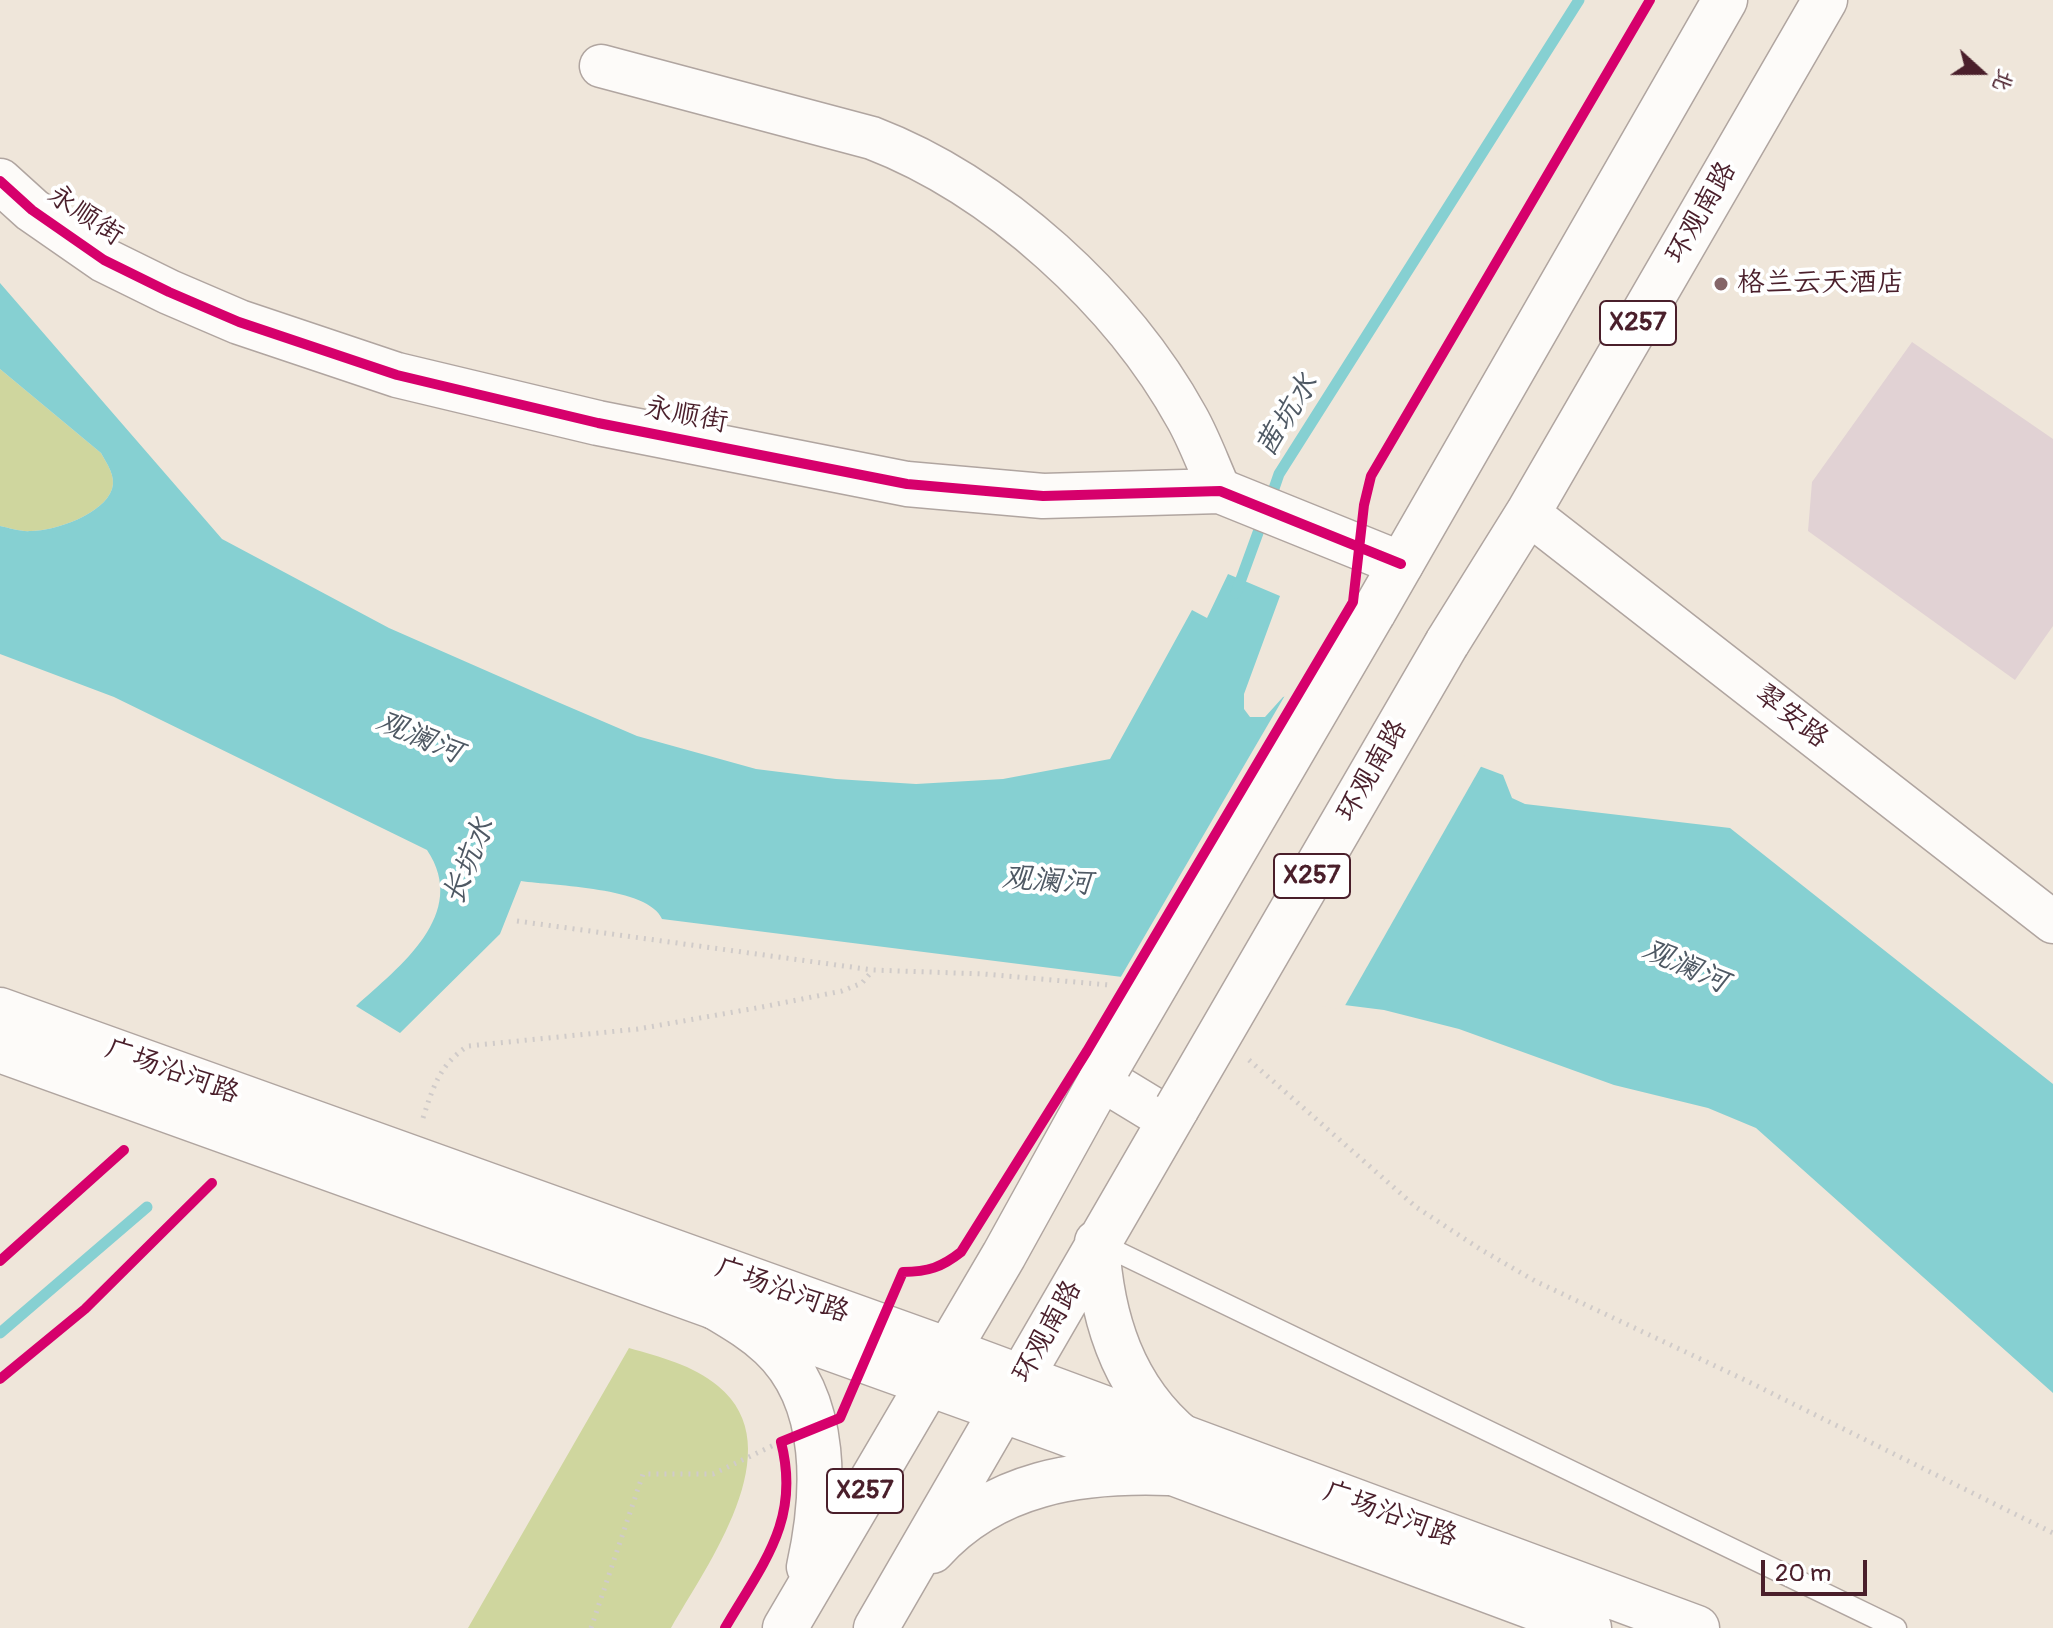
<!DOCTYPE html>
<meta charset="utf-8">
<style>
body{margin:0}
#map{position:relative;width:2053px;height:1628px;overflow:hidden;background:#efe6da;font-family:Pangolin,"LXGW WenKai TC",sans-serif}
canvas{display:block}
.north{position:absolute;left:1941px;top:32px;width:80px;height:80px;-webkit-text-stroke:6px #fff;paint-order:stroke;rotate:111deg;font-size:22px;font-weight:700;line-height:32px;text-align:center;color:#4a1f2b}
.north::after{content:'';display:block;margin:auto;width:28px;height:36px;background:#4a1f2b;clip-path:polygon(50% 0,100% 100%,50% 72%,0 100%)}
.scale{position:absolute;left:1761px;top:1560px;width:106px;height:36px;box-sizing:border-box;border:4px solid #4a1f2b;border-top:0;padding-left:10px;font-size:24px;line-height:28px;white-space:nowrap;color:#4a1f2b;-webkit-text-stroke:6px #fff;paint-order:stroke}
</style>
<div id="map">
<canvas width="2053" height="1628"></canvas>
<div class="north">北</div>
<div class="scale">20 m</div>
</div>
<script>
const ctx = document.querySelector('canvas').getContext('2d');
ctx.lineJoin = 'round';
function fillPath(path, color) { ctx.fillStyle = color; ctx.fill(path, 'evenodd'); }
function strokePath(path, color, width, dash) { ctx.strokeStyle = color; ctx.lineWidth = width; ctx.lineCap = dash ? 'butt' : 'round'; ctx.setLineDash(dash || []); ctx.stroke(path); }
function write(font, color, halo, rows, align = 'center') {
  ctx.font = font + ' Pangolin,"LXGW WenKai TC",sans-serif'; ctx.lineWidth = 8; ctx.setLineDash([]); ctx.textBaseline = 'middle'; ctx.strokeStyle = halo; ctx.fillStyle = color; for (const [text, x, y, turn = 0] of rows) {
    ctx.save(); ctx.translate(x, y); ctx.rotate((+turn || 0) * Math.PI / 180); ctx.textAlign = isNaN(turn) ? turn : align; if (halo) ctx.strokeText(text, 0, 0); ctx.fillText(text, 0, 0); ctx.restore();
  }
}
const green = new Path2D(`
 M0,369L101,453C107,464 116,476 112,489C104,514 55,531 31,531C21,532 10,528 0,526Z
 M629,1348C660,1357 693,1365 718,1386C794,1448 706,1566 671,1628H468Z`);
const water = new Path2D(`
 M0,283L222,539L389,628L553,700L637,736L756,769L836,779L916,784L1003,779L1110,759L1192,610L1207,618L1228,574L1280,596L1244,694V709L1250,717H1265L1283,697L1291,695L1503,775L1512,798L1525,804L1730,828L2053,1084V1393L1756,1128L1708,1108L1614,1085L1459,1029L1384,1010L662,919C649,887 554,886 521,881L500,934L400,1033L356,1006C399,967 470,914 427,850L114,697L0,654V526C10,528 21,532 31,531C55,531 104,514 112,489C116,476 107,464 101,453L0,369Z`);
const pier = new Path2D(`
 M1292,691L1483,763L1343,1009L1119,980L1287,692Z`);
const stream = new Path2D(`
 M1269,503L1279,474L1579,0
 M1236,593L1263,519
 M0,1333L147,1207`);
const building = new Path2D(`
 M1912,342L2053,439V626L2015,680L1808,531L1812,482Z`);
const path = new Path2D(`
 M517,921L873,970L984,974L1109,985
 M1249,1060L1416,1207L1480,1249L1535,1281L1745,1380L2053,1533
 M423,1118C433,1087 440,1064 468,1046L638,1029L762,1007L842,991L862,983L873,970
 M591,1628L643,1474H713L776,1444`);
const lane = new Path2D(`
 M1097,1242L1896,1628`);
const street = new Path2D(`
 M601,66L872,138C997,186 1122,300 1187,418C1200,441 1209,467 1220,491
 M1528,513L2053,922`);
const secondary = new Path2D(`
 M0,181L32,210L104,260L169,292L239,322L397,375L598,423L907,484L1043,496L1220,491L1401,564
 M0,1010L948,1350L1697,1628
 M0,1050L1060,1431L1589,1628`);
const primary = new Path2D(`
 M1373,613L1725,0
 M1447,643L1528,513L1825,0
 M1101,1078L1170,1120
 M1097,1242C1101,1318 1123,1389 1184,1439
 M715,1307C735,1319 754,1330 771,1346C830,1401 825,1495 809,1567
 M932,1551C994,1482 1080,1470 1168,1473
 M785,1628L1004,1255L1109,1065
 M876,1628L1177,1108`);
const primaryBridge = new Path2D(`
 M1109,1065L1373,613
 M1177,1108L1447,643`);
const cycleway = new Path2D(`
 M0,181L32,210L104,260L169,292L239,322L397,375L598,423L907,484L1043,496L1220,491L1401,564
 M0,1261L124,1150
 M0,1379L85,1309L212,1183
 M725,1628C763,1563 801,1520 781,1442L840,1418L903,1272C928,1272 942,1267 961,1252L1087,1051L1353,602L1364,505L1371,476L1650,0`);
const markers = [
 [1721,284,8,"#846568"]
];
const shields = [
 [1638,323,76],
 [1312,876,76],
 [865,1491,76]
];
const shieldNames = [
 ["X257",1638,323],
 ["X257",1312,876],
 ["X257",865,1491]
];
const streetNames = [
 ["环观南路",1702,213,-60],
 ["永顺街",85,216,34],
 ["永顺街",686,416,11],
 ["翠安路",1791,717,38],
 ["环观南路",1373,771,-60],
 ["广场沿河路",172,1072,20],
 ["广场沿河路",782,1291,20],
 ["环观南路",1048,1332,-61],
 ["广场沿河路",1390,1515,20]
];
const poiNames = [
 ["格兰云天酒店",1737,284]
];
const waterNames = [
 ["茜坑水",1288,416,-58],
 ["观澜河",419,738,23],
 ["长坑水",470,862,-68],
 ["观澜河",1047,882,4],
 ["观澜河",1685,967,24]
];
fillPath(green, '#cfd69e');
fillPath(water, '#86d0d2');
fillPath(pier, '#efe6da');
strokePath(stream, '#86d0d2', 11);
fillPath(building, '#e1d2d4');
strokePath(lane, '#b0a5a0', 23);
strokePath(street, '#b0a5a0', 45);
strokePath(secondary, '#b0a5a0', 47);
strokePath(primary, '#b0a5a0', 47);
strokePath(path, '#d0cbc9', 5, [2, 6]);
strokePath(lane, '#fdfbf9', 20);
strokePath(street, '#fdfbf9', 42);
strokePath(secondary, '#fdfbf9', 44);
strokePath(primary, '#fdfbf9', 44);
strokePath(primaryBridge, '#b0a5a0', 47, []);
strokePath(primaryBridge, '#fdfbf9', 44);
strokePath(cycleway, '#d6006c', 10);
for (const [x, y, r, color] of markers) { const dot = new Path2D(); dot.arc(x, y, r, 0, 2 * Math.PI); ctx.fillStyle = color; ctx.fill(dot); strokePath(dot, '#fff', 3); }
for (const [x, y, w] of shields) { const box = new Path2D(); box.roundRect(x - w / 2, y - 22, w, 44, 6); ctx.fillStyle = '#fff'; ctx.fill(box); strokePath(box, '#4a1f2b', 2); }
write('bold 26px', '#4a1f2b', null, shieldNames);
write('28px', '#4a1f2b', '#fff', streetNames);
write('28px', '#4a1f2b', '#fff', poiNames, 'left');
write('italic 30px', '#4f5964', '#fff', waterNames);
</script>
